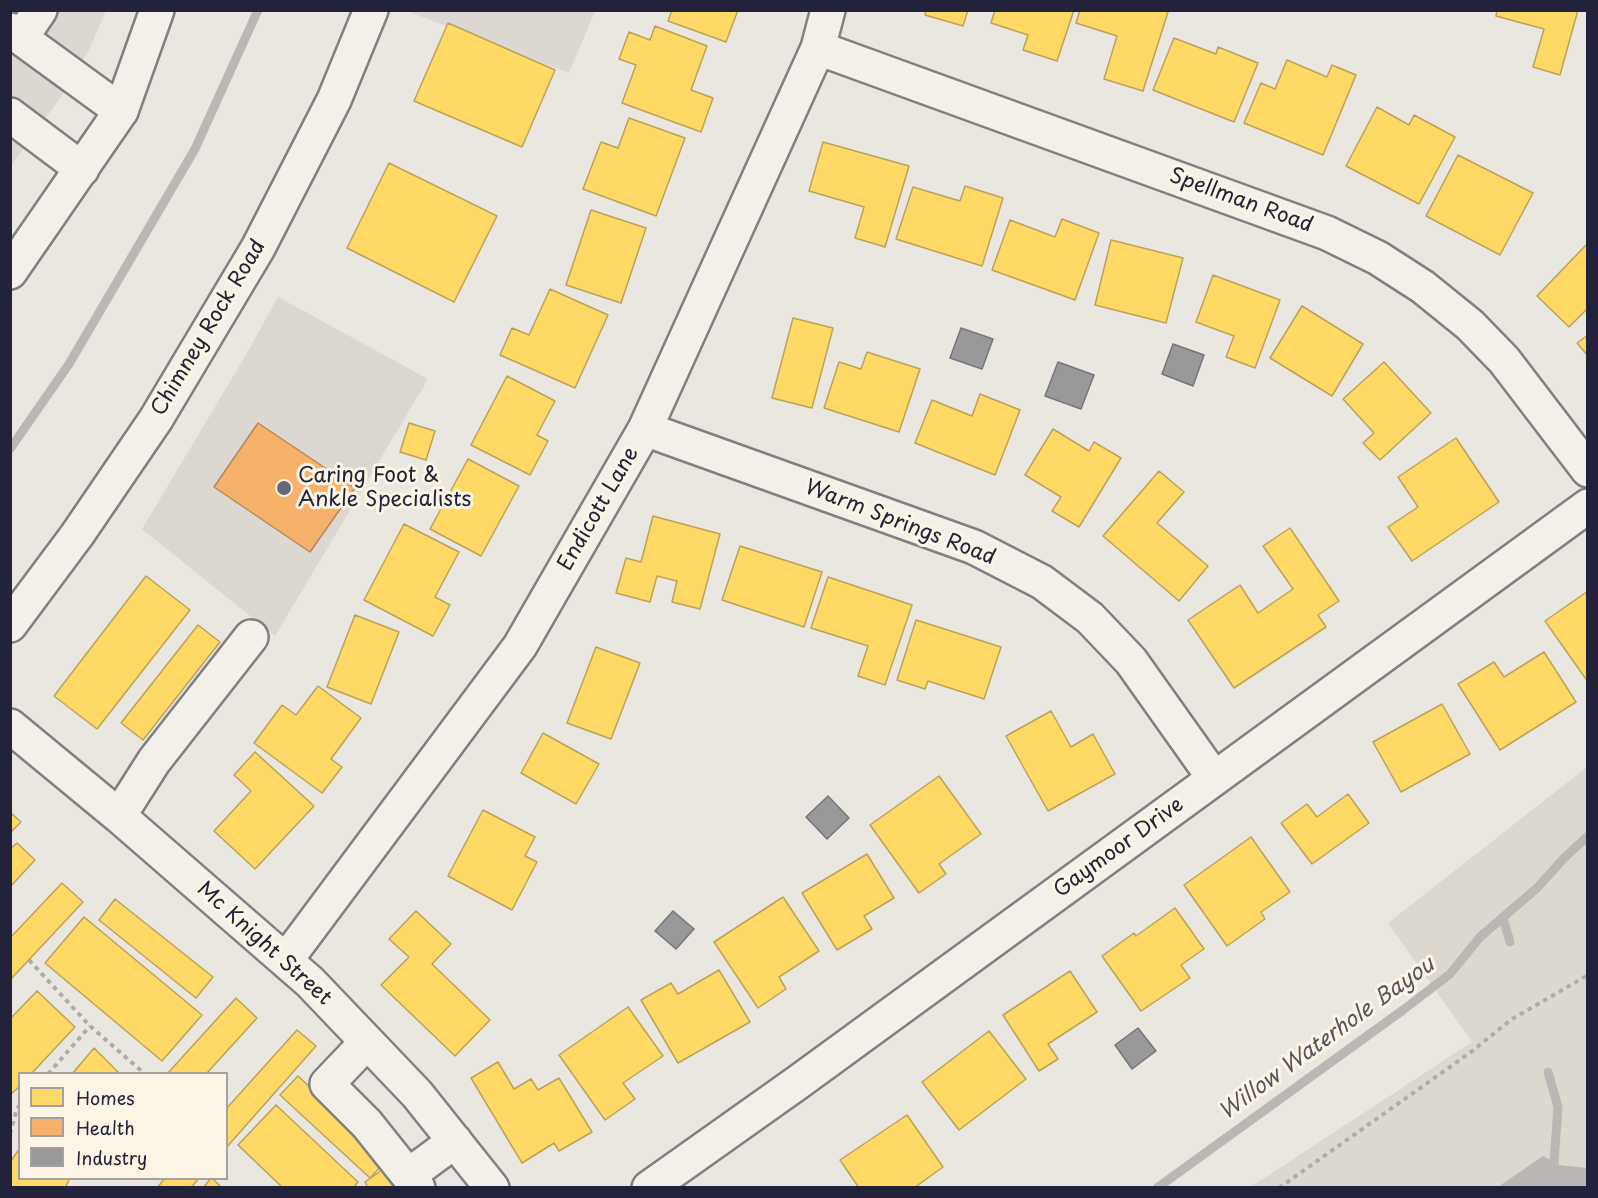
<!DOCTYPE html>
<style>
body{margin:0}
#map{position:relative;width:1598px;height:1198px;overflow:hidden;background:#eae7e0;font-family:"Playpen Sans",sans-serif}
canvas{display:block}
.frame{position:absolute;inset:0;border:12px solid #22223b;pointer-events:none}
.legend{position:absolute;left:18px;top:1072px;width:210px;height:108px;box-sizing:border-box;background:#fcf5e5;border:2px solid #a5a1a1;margin:0;padding:8px 10px;list-style:none;font-size:18px;color:#22223b}
.legend li{display:flex;align-items:center;gap:12px;height:30px}
.legend b{width:30px;border:2px solid #a5a1a1}
</style>
<div id="map">
<canvas width="1598" height="1198"></canvas>
<div class="frame"></div>
<ul class="legend">
<li><b style="height:16px;background:#ffd966"></b>Homes</li>
<li><b style="height:16px;background:#f6b26b"></b>Health</li>
<li><b style="height:16px;background:#999"></b>Industry</li>
</ul>
</div>
<script>
const ctx = document.querySelector('canvas').getContext('2d');
ctx.lineJoin = 'round';
function fillPath(path, color) { ctx.fillStyle = color; ctx.fill(path, 'evenodd'); }
function strokePath(path, color, width, dash) { ctx.strokeStyle = color; ctx.lineWidth = width; ctx.lineCap = dash ? 'butt' : 'round'; ctx.setLineDash(dash || []); ctx.stroke(path); }
function write(font, color, halo, rows, align = 'center') {
  ctx.font = font + ' "Playpen Sans",sans-serif'; ctx.lineWidth = 6; ctx.setLineDash([]); ctx.textBaseline = 'middle'; ctx.strokeStyle = halo; ctx.fillStyle = color; for (const [text, x, y, turn = 0] of rows) {
    ctx.save(); ctx.translate(x, y); ctx.rotate((+turn || 0) * Math.PI / 180); ctx.textAlign = isNaN(turn) ? turn : align; if (halo) ctx.strokeText(text, 0, 0); ctx.fillText(text, 0, 0); ctx.restore();
  }
}
const built = new Path2D(`
 M413,10L595,11L569,73L412,13Z
 M11,11H106L87,54L60,98L11,166Z
 M278,297L428,379L275,636L142,529L243,360Z`);
const green = new Path2D(`
 M1587,767V1187L1249,1188L1472,1042L1388,923Z`);
const water = new Path2D(`
 M1543,1156L1559,1165L1587,1168V1187H1498Z`);
const homes = new Path2D(`
 M672,10H738L726,42L668,21Z
 M926,10H968L963,26L925,15Z
 M995,10H1074L1057,61L1023,50L1028,35L991,23Z
 M1080,10H1163L1168,12L1143,91L1104,79L1117,36L1076,23Z
 M1497,10H1578L1560,75L1533,67L1544,29L1496,16Z
 M448,23L555,70L522,147L414,101Z
 M655,26L707,46L691,90L713,98L701,132L622,103L636,65L619,59L629,32L650,40Z
 M1174,38L1216,54L1218,47L1258,63L1234,122L1153,90Z
 M1287,60L1327,77L1332,65L1356,75L1323,155L1244,123L1261,83L1275,89Z
 M1377,107L1409,125L1414,115L1455,137L1419,204L1346,166Z
 M629,118L685,138L656,216L583,189L601,142L618,148Z
 M823,142L909,166L885,247L855,238L864,207L809,191Z
 M1458,155L1533,193L1500,255L1426,216Z
 M389,163L497,216L454,302L347,248Z
 M965,186L1003,198L982,266L896,239L913,187L960,201Z
 M591,210L646,228L621,303L566,285Z
 M1062,219L1099,233L1075,300L992,270L1010,220L1055,237Z
 M1111,240L1183,258L1166,323L1095,305Z
 M1586,245L1588,247V308L1569,327L1537,296Z
 M1213,275L1280,300L1255,368L1226,357L1234,336L1196,322Z
 M550,289L608,315L575,388L500,355L512,328L529,335Z
 M1302,306L1363,344L1332,396L1270,358Z
 M793,318L833,328L812,408L772,398Z
 M1588,335V356L1577,343Z
 M867,352L920,369L899,432L824,408L839,362L861,369Z
 M1384,362L1431,413L1380,460L1363,443L1374,433L1343,399Z
 M507,376L555,401L537,435L548,441L530,475L471,445Z
 M980,394L1020,410L995,475L915,443L932,400L972,416Z
 M409,423L435,431L426,460L400,452Z
 M1053,429L1089,451L1094,442L1121,458L1079,527L1052,511L1061,497L1025,475Z
 M1456,438L1499,502L1412,561L1388,527L1418,507L1398,477Z
 M468,459L519,486L481,556L430,529Z
 M1159,471L1184,492L1157,523L1208,566L1179,601L1103,536Z
 M653,516L720,534L700,609L672,602L677,581L657,576L650,602L616,593L626,558L641,562Z
 M404,524L459,552L435,597L450,605L433,636L364,600Z
 M1290,528L1339,601L1318,615L1326,627L1234,688L1188,620L1240,585L1258,613L1293,589L1263,546Z
 M740,546L822,572L804,627L722,600Z
 M146,576L190,610L97,729L54,696Z
 M828,577L912,605L885,685L858,676L868,646L811,628Z
 M1588,591V682L1545,621Z
 M355,615L399,632L371,704L327,687Z
 M916,620L1001,647L984,699L928,681L925,689L897,680Z
 M198,625L220,642L143,740L121,723Z
 M596,647L640,663L611,739L567,723Z
 M1544,652L1576,702L1500,750L1458,684L1494,662L1504,677Z
 M318,686L361,718L331,759L342,767L322,793L254,743L282,705L296,715Z
 M1442,704L1470,754L1401,792L1373,742Z
 M1051,711L1071,747L1093,734L1115,774L1048,811L1006,736Z
 M543,733L599,764L576,804L521,773Z
 M255,752L314,806L255,869L214,831L251,791L234,775Z
 M939,776L981,834L939,864L946,874L919,893L870,825Z
 M1348,794L1369,823L1312,864L1281,823L1307,804L1317,817Z
 M483,810L535,837L525,856L537,862L512,910L448,876Z
 M10,812L21,822L10,833Z
 M1251,837L1290,892L1261,912L1265,919L1227,946L1184,885Z
 M17,843L35,860L10,887V849Z
 M867,854L894,898L864,916L872,929L837,950L802,893Z
 M62,883L83,902L10,980V938Z
 M783,897L819,951L779,977L786,989L758,1008L714,942Z
 M115,899L213,977L196,998L99,920Z
 M1175,908L1204,949L1181,965L1190,978L1141,1011L1102,956L1134,933L1136,936Z
 M416,911L451,944L432,964L490,1020L455,1056L381,985L409,957L389,939Z
 M84,917L202,1015L162,1061L45,963Z
 M719,970L750,1022L678,1063L641,1000L671,983L678,994Z
 M1070,971L1097,1012L1048,1044L1058,1059L1039,1071L1003,1015Z
 M37,991L75,1027L31,1074H20V1086L10,1095V1019Z
 M236,998L257,1018L206,1074H167Z
 M628,1007L663,1056L623,1083L635,1099L605,1120L559,1055Z
 M297,1030L316,1046L226,1148V1109Z
 M989,1031L1026,1079L959,1130L922,1082Z
 M94,1048L120,1074H72Z
 M498,1062L514,1089L531,1079L538,1090L559,1078L592,1132L559,1151L554,1143L522,1163L471,1078Z
 M298,1076L388,1159L370,1178L280,1095Z
 M276,1105L358,1182L353,1188H283L238,1145Z
 M907,1115L943,1167L914,1188H859L840,1160Z
 M20,1148V1178H70L65,1188H10V1162Z
 M385,1168L400,1188H368L365,1182Z
 M165,1178H199L191,1188H157Z
 M211,1178H212L222,1188H203Z`);
const health = new Path2D(`
 M258,423L355,488L310,552L214,487Z`);
const industry = new Path2D(`
 M961,328L993,339L982,369L950,358Z
 M1173,344L1204,355L1193,386L1162,374Z
 M1058,362L1094,375L1081,409L1045,396Z
 M828,796L849,818L827,839L806,817Z
 M673,911L694,929L676,949L655,931Z
 M1138,1028L1156,1051L1132,1069L1115,1045Z`);
const stream = new Path2D(`
 M10,449L69,364L195,149L258,10
 M1503,918L1510,942
 M1548,1072L1558,1107L1554,1162L1555,1188
 M1157,1188L1403,1010L1450,974L1480,937L1537,888L1565,857L1588,836`);
const path = new Path2D(`
 M29,960L90,1026L145,1074
 M48,1074L90,1026
 M10,1134L17,1108L20,1106
 M1279,1188L1471,1052L1512,1019L1588,975`);
const minor = new Path2D(`
 M10,30L121,111
 M21,38L40,10
 M818,48L1327,233L1378,258L1423,287L1470,325L1504,360L1588,470
 M10,115L82,169
 M645,429L974,547L1042,582L1090,618L1131,661L1214,778
 M10,726L119,816L310,982L417,1094L492,1188
 M119,816L154,761L251,637
 M286,960L520,646L645,429L818,48L828,10
 M367,1042L327,1084L367,1124L418,1188
 M409,1175L455,1141
 M649,1188L797,1083L1588,506`);
const major = new Path2D(`
 M10,272L121,111L157,10
 M10,625L77,535L156,419L258,248L334,100L371,10`);
const markers = [
 [284,488,8,"#686775"]
];
const streetNames = [
 ["Spellman Road",1241,201,20],
 ["Chimney Rock Road",209,328,-59],
 ["Endicott Lane",599,509,-60],
 ["Warm Springs Road",900,523,21],
 ["Gaymoor Drive",1119,848,-36],
 ["Mc Knight Street",264,944,42]
];
const poiNames = [
 ["Caring Foot &",298,476],
 ["Ankle Specialists",298,500]
];
const waterNames = [
 ["Willow Waterhole Bayou",1327,1039,-36]
];
fillPath(built, '#dcd7d1');
fillPath(green, '#dcd8d0');
fillPath(water, '#bab7b5');
fillPath(homes, '#ffd966');
strokePath(homes, '#bda259', 1.5);
fillPath(health, '#f6b26b');
strokePath(health, '#b6875d', 1.5);
fillPath(industry, '#999');
strokePath(industry, '#75757d', 1.5);
strokePath(stream, '#bab7b5', 9);
strokePath(minor, '#807f81', 38);
strokePath(major, '#807f81', 38);
strokePath(path, '#aeacab', 4, [4.5, 4.5]);
strokePath(minor, '#f3f0ea', 33);
strokePath(major, '#f3f0ea', 33);
for (const [x, y, r, color] of markers) { const dot = new Path2D(); dot.arc(x, y, r, 0, 2 * Math.PI); ctx.fillStyle = color; ctx.fill(dot); strokePath(dot, '#fcf5e5', 2); }
write('21px', '#22223b', '#fcf5e5', streetNames);
write('21px', '#22223b', '#fcf5e5', poiNames, 'left');
write('italic 22px', '#575564', '#fcf5e5', waterNames);
</script>
